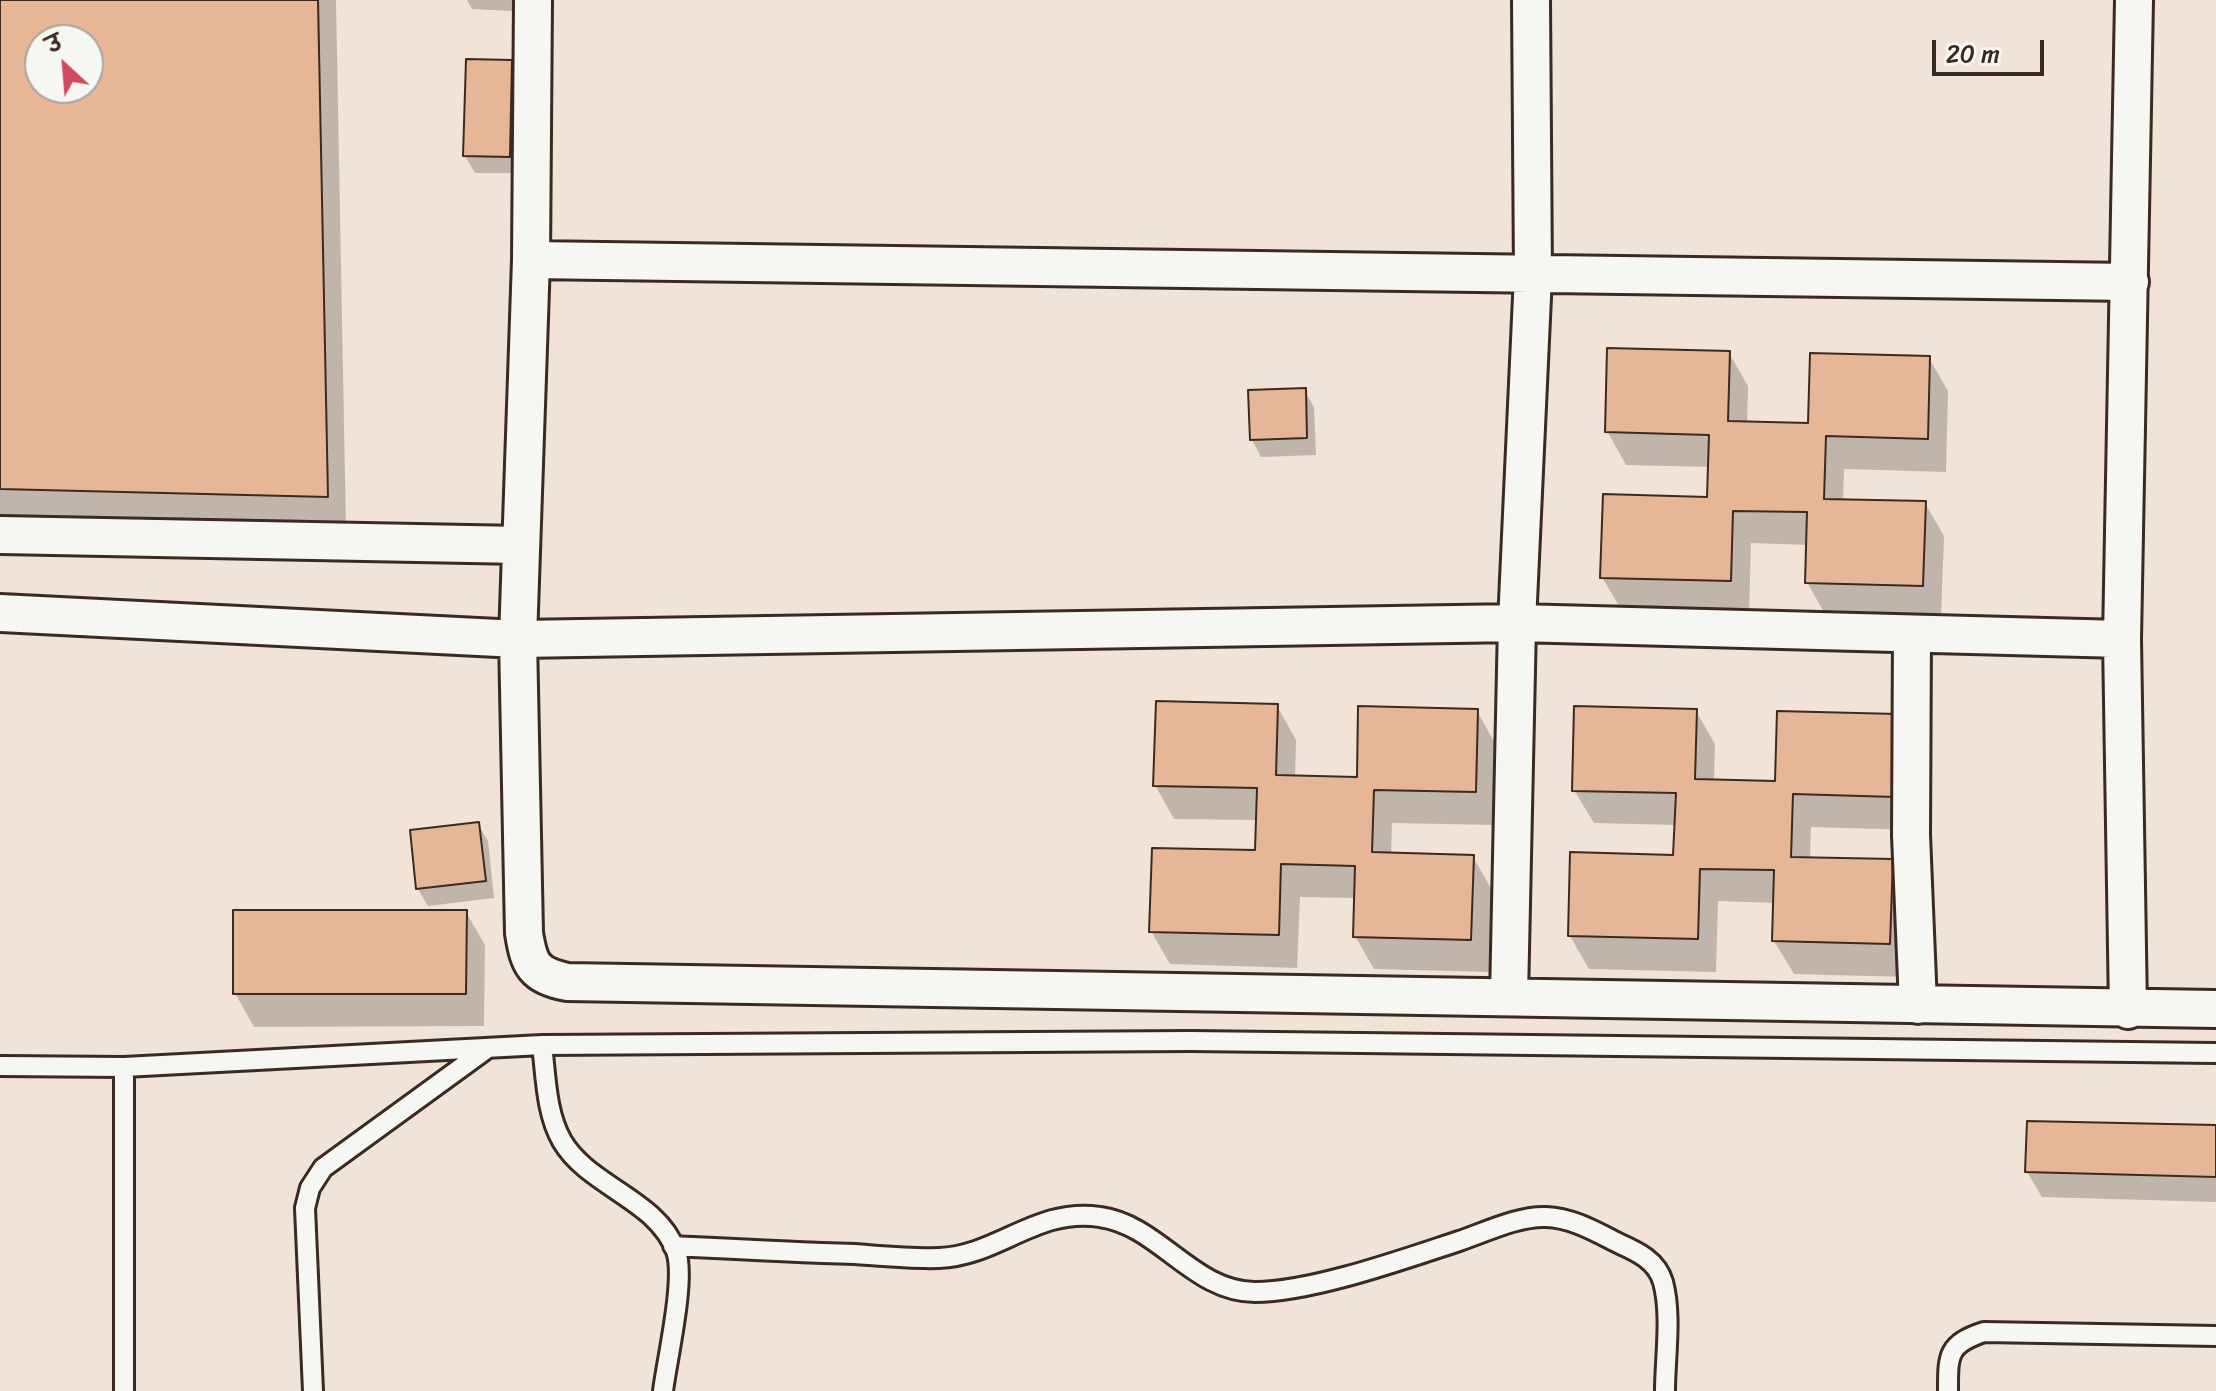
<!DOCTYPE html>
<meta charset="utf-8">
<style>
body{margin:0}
#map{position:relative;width:2216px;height:1391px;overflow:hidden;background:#f6f6f2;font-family:Sriracha,"Playpen Sans Deva",sans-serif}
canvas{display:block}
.north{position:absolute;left:24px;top:24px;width:80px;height:80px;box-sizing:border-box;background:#f6f6f2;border:2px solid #aba49d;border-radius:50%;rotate:334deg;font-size:22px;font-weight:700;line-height:32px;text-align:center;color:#3b2a1e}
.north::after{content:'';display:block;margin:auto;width:28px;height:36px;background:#d1495b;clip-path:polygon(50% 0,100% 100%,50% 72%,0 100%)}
.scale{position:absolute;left:1932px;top:40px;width:112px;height:36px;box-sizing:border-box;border:4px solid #3b2a1e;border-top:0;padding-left:10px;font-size:24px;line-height:28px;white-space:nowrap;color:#3b2a1e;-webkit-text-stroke:6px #f6f6f2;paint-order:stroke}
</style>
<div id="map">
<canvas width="2216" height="1391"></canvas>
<div class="north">उ</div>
<div class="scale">20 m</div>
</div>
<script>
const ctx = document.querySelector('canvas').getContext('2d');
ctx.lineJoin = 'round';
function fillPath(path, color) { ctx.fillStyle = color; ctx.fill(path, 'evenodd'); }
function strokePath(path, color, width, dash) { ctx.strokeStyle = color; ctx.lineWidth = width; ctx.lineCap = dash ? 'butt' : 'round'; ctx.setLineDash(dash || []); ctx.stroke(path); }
const built = new Path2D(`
 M0,0H2216V1391H0ZM40,40H88V88H40Z`);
const shadow = new Path2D(`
 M0,0H336L346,530L0,522ZM40,40H88V88H40Z
 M467,0H513L512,11L472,9Z
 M511,62L521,79L519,173H475L465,156Z
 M1729,353L1748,386L1747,424L1810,425L1929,358L1948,391L1946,472L1844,469L1843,502L1925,503L1944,536L1941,618L1826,616L1807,582L1808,545L1751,543L1749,614L1622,611L1602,577L1709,499L1710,467L1626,465L1607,431Z
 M1304,390L1314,407L1316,455L1261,457L1252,440Z
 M1277,706L1296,740L1295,777L1358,779L1477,711L1496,745L1494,825L1392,823L1391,855L1473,857L1492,890L1489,972L1374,969L1355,936L1356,898L1300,897L1297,968L1170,964L1151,931L1257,852L1258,820L1174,819L1155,785Z
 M1696,711L1715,744L1714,781L1777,783L1896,716L1913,830L1811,827L1810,860L1891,861L1911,895L1908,977L1794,974L1774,941L1775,903L1718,901L1716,972L1589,969L1570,936L1675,857L1676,825L1594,823L1574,790Z
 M478,824L488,841L494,898L428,906L418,889Z
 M466,912L485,945L484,1026L254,1027L235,993Z
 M2216,1127V1202L2042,1197L2027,1172Z`);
const building = new Path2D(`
 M0,0H318L328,497L0,489ZM40,40H88V88H40Z
 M466,59L512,60L510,157L463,156Z
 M1607,348L1730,351L1728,421L1808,423L1810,353L1930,356L1928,439L1826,436L1824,499L1926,501L1923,586L1805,583L1807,512L1733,511L1731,581L1600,578L1603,494L1707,497L1709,435L1605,432Z
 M1306,388L1307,438L1250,440L1248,390Z
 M1156,701L1278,704L1276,775L1357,777L1358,706L1478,709L1476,792L1374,790L1372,852L1474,855L1471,940L1353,937L1355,866L1281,864L1279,935L1149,932L1152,848L1255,850L1257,788L1153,786Z
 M1574,706L1697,709L1695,779L1775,781L1777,711L1897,714L1895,797L1793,794L1791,857L1893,859L1890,944L1772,941L1774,870L1700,869L1698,939L1568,936L1570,852L1673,855L1676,793L1572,791Z
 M479,822L486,881L416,889L410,830Z
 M233,910H467L466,994H233Z
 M2027,1121L2216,1125V1177L2025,1172Z`);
const lane = new Path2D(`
 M542,1045C546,1077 546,1113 562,1141C589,1187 657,1199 676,1251C686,1279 667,1359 663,1391
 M0,1066L124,1067L542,1045L1190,1041L2216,1053
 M673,1246C734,1249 794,1252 855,1254C882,1256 911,1259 939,1258C998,1256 1037,1207 1100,1217C1159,1225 1193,1292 1255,1292C1312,1292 1404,1259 1459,1241C1486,1232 1518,1216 1546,1217C1573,1218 1596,1232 1620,1244C1638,1252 1657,1261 1663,1282C1672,1315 1665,1358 1665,1391
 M124,1391V1067
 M313,1391L305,1208L310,1188L323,1168L488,1048
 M1948,1391C1948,1356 1947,1344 1984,1332L2216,1336`);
const street = new Path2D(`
 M533,0L531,260L518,639L524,933C529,965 534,975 567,982L2216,1009
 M531,260L2130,282
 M0,535L521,545
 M0,613L518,639L1517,623L2122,639
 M1912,634L1911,835L1918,1005
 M1509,997L1517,623L1533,275L1531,0
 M2128,1010L2122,639L2134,0`);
fillPath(built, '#f1e3d7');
fillPath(shadow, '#0003');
fillPath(building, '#e6b697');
strokePath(building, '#3b2a1e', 2);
strokePath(lane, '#3b2a1e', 24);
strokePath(street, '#3b2a1e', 42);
strokePath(lane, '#f6f6f2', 18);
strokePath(street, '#f6f6f2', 36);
</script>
